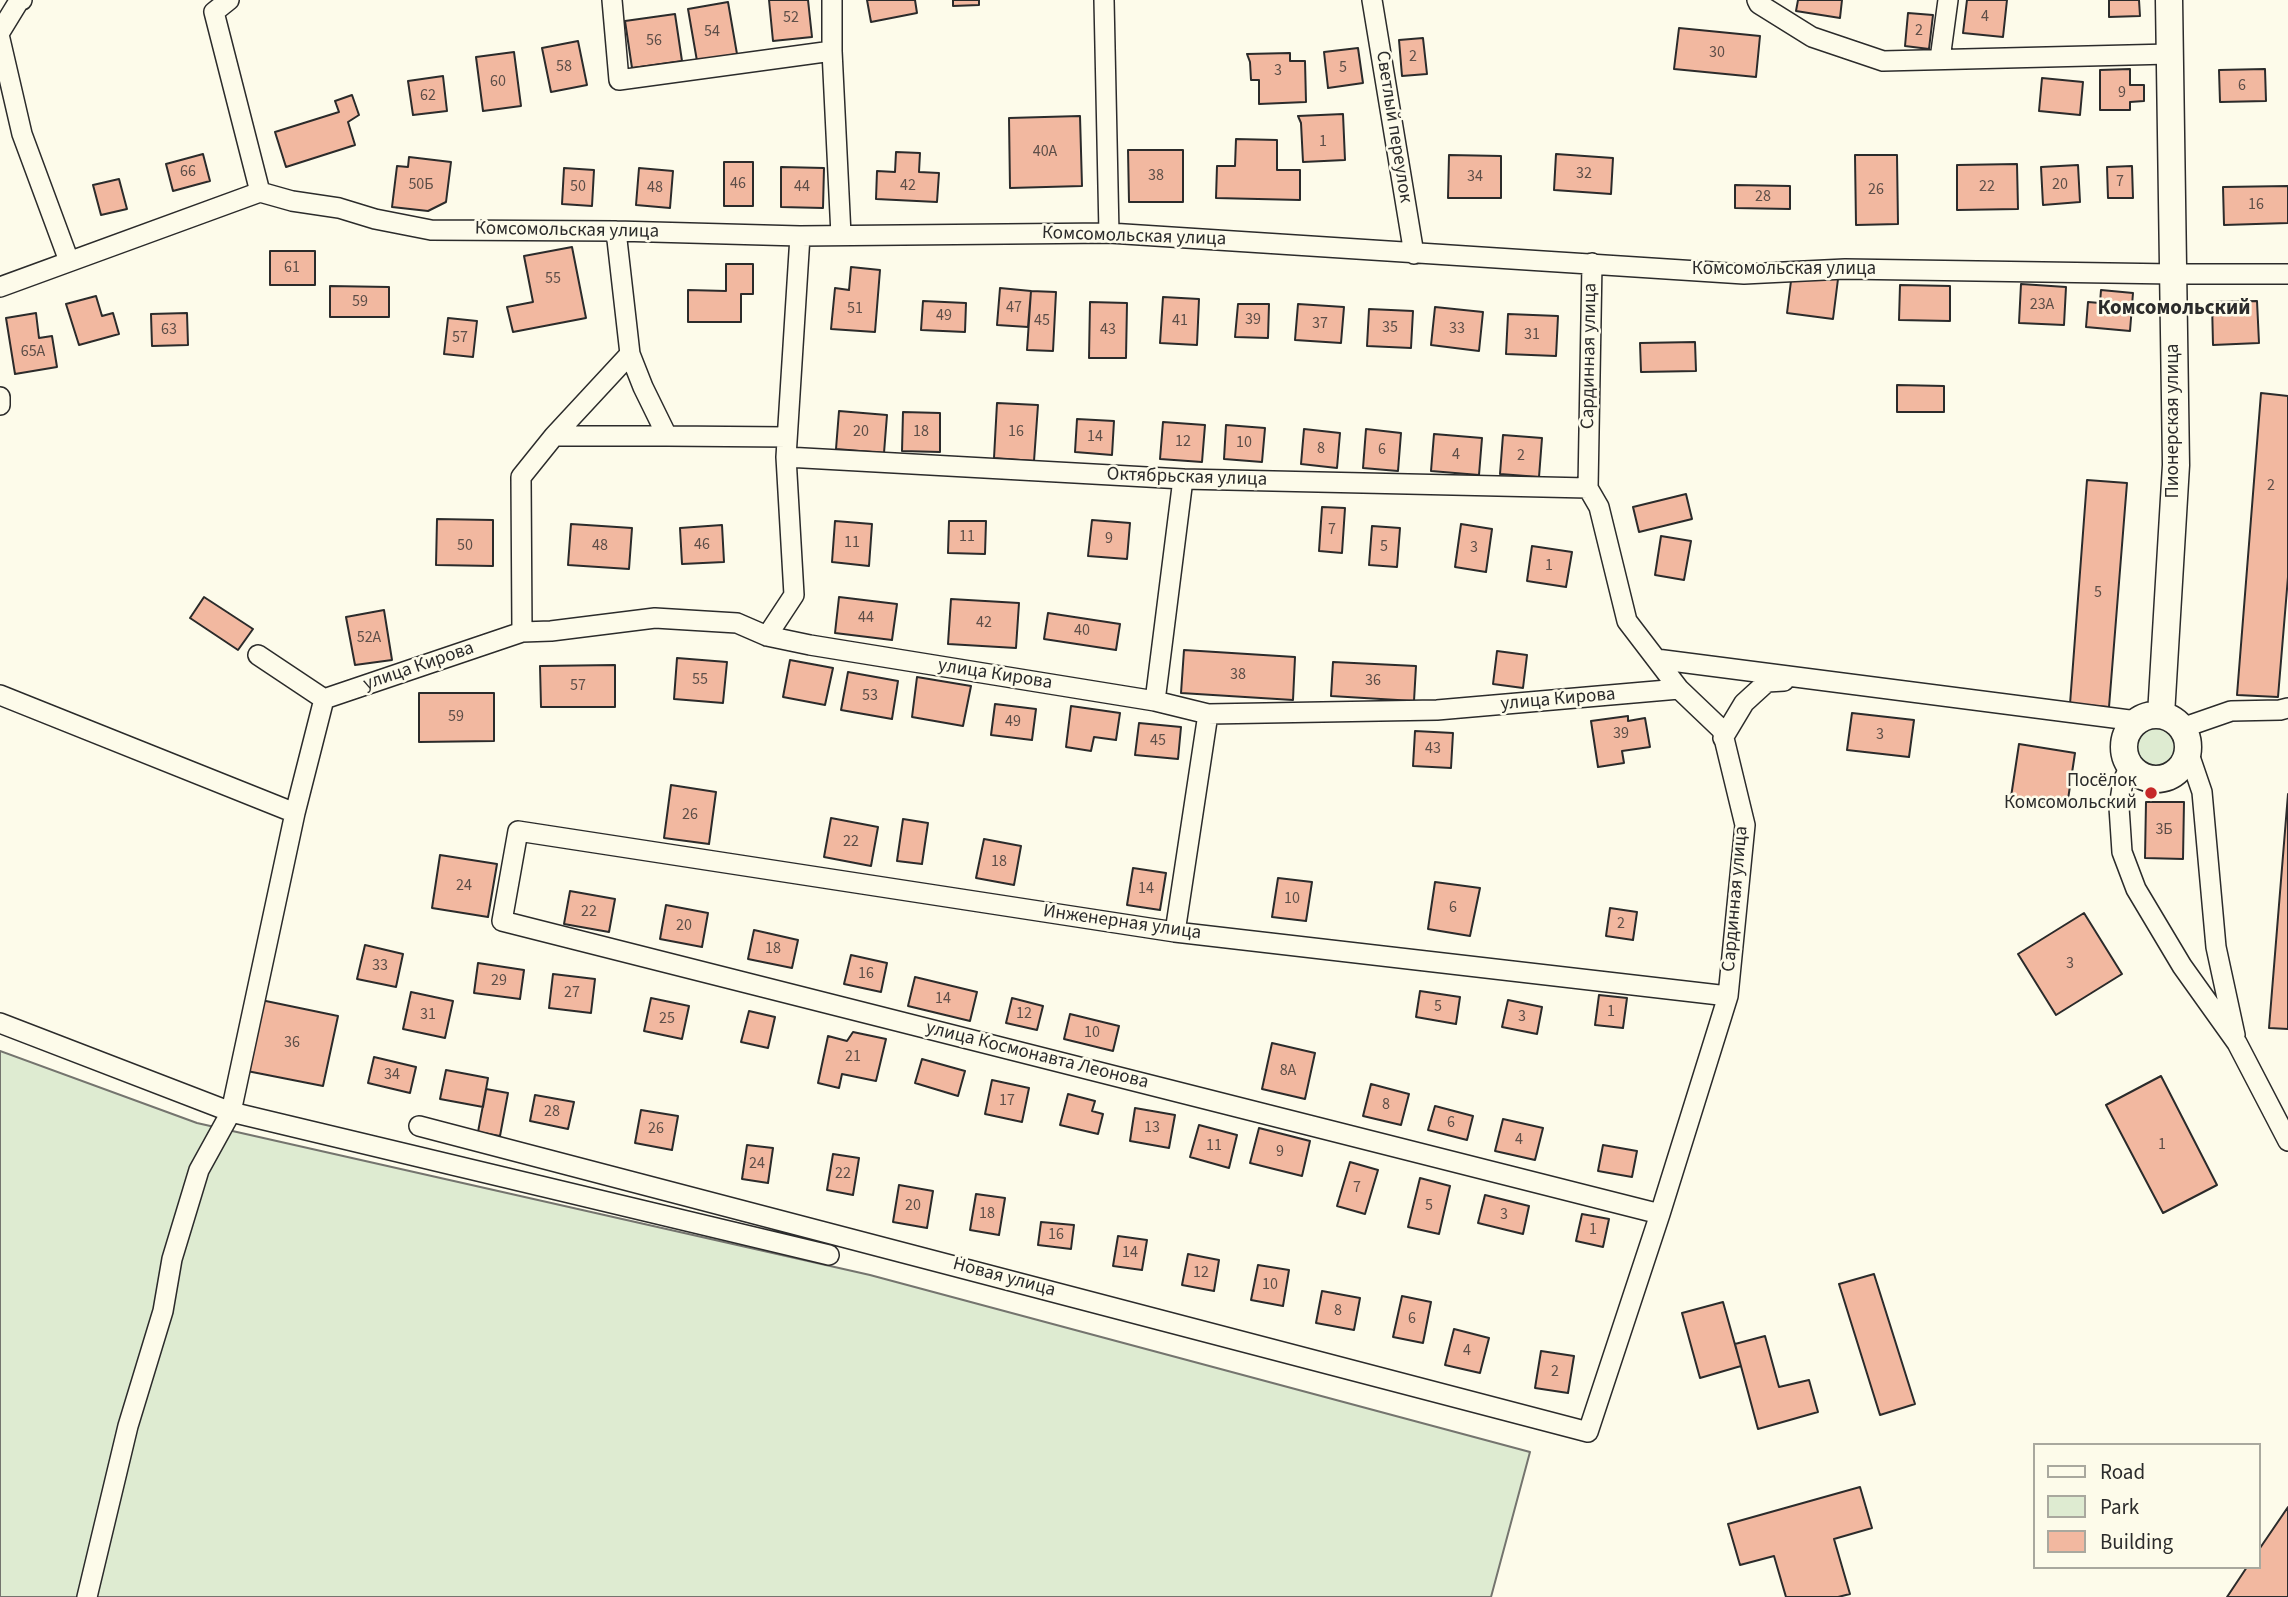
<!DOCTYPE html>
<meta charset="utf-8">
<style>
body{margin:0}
#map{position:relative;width:2288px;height:1597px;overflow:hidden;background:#fdfbea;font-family:"Source Sans 3",sans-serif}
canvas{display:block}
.legend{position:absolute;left:2033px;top:1443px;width:228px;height:126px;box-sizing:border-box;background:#fdfbea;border:2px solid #a9a89e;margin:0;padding:9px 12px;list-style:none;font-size:21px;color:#2b2b2b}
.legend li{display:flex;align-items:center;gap:14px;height:35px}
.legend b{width:35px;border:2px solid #a9a89e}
</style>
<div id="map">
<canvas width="2288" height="1597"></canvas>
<ul class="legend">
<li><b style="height:9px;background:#fdfbea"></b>Road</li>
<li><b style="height:19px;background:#deebd1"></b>Park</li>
<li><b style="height:19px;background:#f2b8a0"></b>Building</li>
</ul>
</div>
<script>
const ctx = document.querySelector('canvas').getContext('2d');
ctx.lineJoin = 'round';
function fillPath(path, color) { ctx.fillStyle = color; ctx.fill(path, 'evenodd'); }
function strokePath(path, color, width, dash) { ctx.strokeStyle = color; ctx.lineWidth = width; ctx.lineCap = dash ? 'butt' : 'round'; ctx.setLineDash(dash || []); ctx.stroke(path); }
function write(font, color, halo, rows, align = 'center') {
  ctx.font = font + ' "Source Sans 3",sans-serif'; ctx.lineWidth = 5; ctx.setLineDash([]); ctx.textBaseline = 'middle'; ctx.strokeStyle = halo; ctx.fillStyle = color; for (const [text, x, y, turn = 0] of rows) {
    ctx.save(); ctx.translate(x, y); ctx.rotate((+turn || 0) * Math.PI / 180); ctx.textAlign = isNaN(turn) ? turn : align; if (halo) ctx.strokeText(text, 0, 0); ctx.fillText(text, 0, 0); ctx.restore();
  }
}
const green = new Path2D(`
 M2137 747a19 19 0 1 1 38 0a19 19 0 1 1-38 0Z
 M0,1051L197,1123L870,1275L1530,1452L1491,1597H0Z`);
const building = new Path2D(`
 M769,0H808L812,37L773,41Z
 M867,0H915L917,13L871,22Z
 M953,0H979V5L953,6Z
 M1798,0H1842L1840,18L1796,11Z
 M1967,0H2007L2003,37L1963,33Z
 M2109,0H2139L2140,16L2109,17Z
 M728,2L737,54L697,61L688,9Z
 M1908,13L1933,15L1929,49L1905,46Z
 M675,14L682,61L632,68L625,21Z
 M1679,28L1760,36L1756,77L1674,69Z
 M1423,38L1427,74L1402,76L1399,40Z
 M578,41L587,85L551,92L542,48Z
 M1358,48L1363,83L1328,88L1324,52Z
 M514,52L521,106L483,111L476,57Z
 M1290,53V61H1305L1306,102L1259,104V80H1251L1250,62L1247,54Z
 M2130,69V85H2144V101L2130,102V110H2100V70Z
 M2265,69L2266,101L2220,102L2219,70Z
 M443,76L447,111L413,115L408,81Z
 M2042,78L2083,82L2080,115L2039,111Z
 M352,95L359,115L348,122L355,145L286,167L275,132L339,112L335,101Z
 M1343,114L1345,160L1303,162L1301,123L1298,116Z
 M1080,116L1082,186L1010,188L1009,118Z
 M1236,139L1277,140V170H1300V200L1216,198L1217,166H1235Z
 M1128,150H1183V202H1129Z
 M896,152L920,153L919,172L939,173L937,202L876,199L877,171L895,172Z
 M203,154L210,181L173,191L166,164Z
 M1556,154L1613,158L1611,194L1554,190Z
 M1449,155L1501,156V198H1448Z
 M1855,155H1897L1898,224L1856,225Z
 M409,157L451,162L446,202L428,211L392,207L397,166L408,167Z
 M724,162H753V206H724Z
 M2017,164L2018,209L1957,210V165Z
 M2078,165L2080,202L2043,205L2041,167Z
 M2132,166L2133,198H2108L2107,167Z
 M781,167L824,168L823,208L781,207Z
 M564,168L594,170L592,206L562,204Z
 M639,168L673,171L670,208L636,205Z
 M119,179L127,209L101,215L93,185Z
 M1735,185L1790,186V209L1735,208Z
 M2288,186V223L2224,225L2223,187Z
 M572,247L586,318L513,332L507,307L533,302L524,256Z
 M270,251H315V285H270Z
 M726,264H753V294H741V322H688V290L726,291Z
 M851,267L880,270L875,332L831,329L835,288L849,290Z
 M1792,273L1838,279L1833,319L1787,313Z
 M2021,284L2066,287L2064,325L2019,323Z
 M1900,285L1950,286V321L1899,320Z
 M330,286L389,287V317H330Z
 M1000,288L1031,291L1028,327L997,325Z
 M2101,290L2133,293L2130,331L2086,327L2088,302L2100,303Z
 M1031,291L1056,292L1053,351L1027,350Z
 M96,296L102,316L113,313L119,334L79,345L66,304Z
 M1163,297L1199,299L1197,345L1160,343Z
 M923,301L966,303L965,332L921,330Z
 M2257,301L2259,343L2213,345L2212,302Z
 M1090,302L1127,303L1126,358H1089Z
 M1238,304H1269L1268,338L1235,337Z
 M1298,304L1344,307L1341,343L1295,340Z
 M1435,307L1483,312L1479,351L1431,345Z
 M1369,309L1413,311L1411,348L1367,346Z
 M36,313L39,338L52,336L57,367L15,374L6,318Z
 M187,313L188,345L152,346L151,314Z
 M1508,314L1558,316L1556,356L1506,354Z
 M448,318L477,321L473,357L444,354Z
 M1695,342L1696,371L1641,372L1640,343Z
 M1897,385L1944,386V412H1897Z
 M2261,393L2288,396V577L2278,697L2237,695Z
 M997,403L1038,405L1034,461L994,458Z
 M839,411L887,415L884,453L836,449Z
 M903,412L940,413V452L902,451Z
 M1077,419L1114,421L1112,455L1075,452Z
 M1163,422L1205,425L1202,462L1160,459Z
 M1226,425L1265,428L1262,462L1224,459Z
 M1304,429L1340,433L1337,468L1301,464Z
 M1366,429L1401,433L1398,471L1363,468Z
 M1434,434L1482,438L1479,475L1431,471Z
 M1503,435L1542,438L1539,477L1500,474Z
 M2087,480L2127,483L2109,707L2070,704Z
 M1686,494L1692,519L1639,532L1633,507Z
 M1322,507L1345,508L1342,553L1319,551Z
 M437,519L493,520V566L436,565Z
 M1092,520L1130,523L1127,559L1088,556Z
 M835,521L872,524L869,566L832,562Z
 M949,521H986L985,554L948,553Z
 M571,524L632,528L629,569L568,565Z
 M1461,524L1492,529L1486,572L1455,567Z
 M722,525L724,562L682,564L680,528Z
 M1372,526L1400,528L1397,567L1369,565Z
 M1661,536L1691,541L1684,580L1655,575Z
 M1532,546L1572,552L1566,587L1527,581Z
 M204,597L253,629L238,650L190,618Z
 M839,597L897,604L892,640L835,633Z
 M951,599L1019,603L1016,648L948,644Z
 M384,610L392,660L355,665L346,617Z
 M1048,613L1120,624L1116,650L1044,639Z
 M1184,650L1295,657L1293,700L1181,693Z
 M1497,651L1527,655L1523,688L1493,684Z
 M677,658L727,662L723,703L674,699Z
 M790,660L833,668L825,705L783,697Z
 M1333,662L1416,666L1414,701L1331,696Z
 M615,665V707H541L540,666Z
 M848,672L898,681L892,719L841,710Z
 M917,677L971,686L963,726L912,717Z
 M419,693H494V741L419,742Z
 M995,704L1036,709L1032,740L991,735Z
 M1071,706L1120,713L1116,740L1094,737L1091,751L1066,747Z
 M1852,713L1914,720L1909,757L1847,750Z
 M1628,716V721L1645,718L1650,747L1622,751L1624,763L1598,767L1591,721Z
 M1139,723L1181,727L1178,759L1135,755Z
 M1415,731L1453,733L1451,768L1413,766Z
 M2019,744L2075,753L2067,806L2011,797Z
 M671,785L716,792L709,844L664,838Z
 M2288,794V1029L2269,1028Z
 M2146,802H2184L2183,859L2145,858Z
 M831,818L878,827L871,866L824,857Z
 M903,819L928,823L922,864L897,861Z
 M984,839L1021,846L1014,885L976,878Z
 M440,855L497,864L488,917L432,908Z
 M1133,868L1166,873L1160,910L1127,905Z
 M1278,878L1312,882L1306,921L1272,917Z
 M1435,882L1480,888L1470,936L1428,929Z
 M570,891L615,899L609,932L564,924Z
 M666,905L708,913L702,947L660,939Z
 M1610,908L1637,912L1633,940L1606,936Z
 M2084,913L2122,974L2056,1015L2018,954Z
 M754,930L798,940L792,968L748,959Z
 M365,945L403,954L396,987L357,979Z
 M851,955L887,963L881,992L844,984Z
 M478,963L524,970L520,999L474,993Z
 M553,974L595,979L591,1013L549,1008Z
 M915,977L977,992L970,1021L908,1006Z
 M1420,991L1460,997L1456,1024L1416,1017Z
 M411,992L453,1001L445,1038L403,1029Z
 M1599,995L1627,998L1623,1028L1595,1025Z
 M651,998L689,1006L682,1039L644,1031Z
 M1012,998L1043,1006L1037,1030L1006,1023Z
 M261,1000L338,1016L323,1086L247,1071Z
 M1508,1000L1542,1007L1537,1034L1502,1027Z
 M749,1011L775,1017L768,1048L741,1042Z
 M1070,1014L1119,1026L1113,1051L1064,1039Z
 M853,1032L886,1039L876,1081L842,1074L839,1088L818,1083L828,1036L847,1041Z
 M1272,1043L1315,1053L1305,1099L1262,1089Z
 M374,1057L416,1067L410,1093L368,1083Z
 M922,1059L965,1071L958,1096L915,1083Z
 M446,1070L488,1078L483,1107L440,1099Z
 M2161,1076L2217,1185L2163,1213L2106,1105Z
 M992,1080L1029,1088L1022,1122L985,1114Z
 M1371,1084L1409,1094L1401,1125L1363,1116Z
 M486,1089L508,1093L500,1136L478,1132Z
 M1068,1094L1095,1101L1092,1111L1103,1114L1098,1134L1060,1125Z
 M535,1095L574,1102L568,1129L530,1121Z
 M1435,1106L1473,1116L1467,1140L1428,1130Z
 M1135,1108L1175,1115L1169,1148L1130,1141Z
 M641,1110L678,1116L672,1150L635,1143Z
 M1503,1119L1543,1128L1535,1160L1495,1151Z
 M1199,1125L1237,1135L1229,1168L1190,1157Z
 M1259,1128L1310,1141L1302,1176L1250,1163Z
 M747,1145L773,1148L768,1183L742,1179Z
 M1603,1145L1637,1151L1632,1177L1598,1171Z
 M833,1154L859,1158L853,1195L827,1190Z
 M1350,1162L1378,1170L1365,1214L1337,1206Z
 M1420,1178L1450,1186L1439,1234L1408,1227Z
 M899,1185L933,1191L927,1228L893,1222Z
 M976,1194L1005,1198L999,1235L970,1230Z
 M1485,1195L1529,1206L1523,1234L1478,1223Z
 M1582,1214L1609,1219L1603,1247L1576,1241Z
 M1041,1222L1074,1225L1071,1249L1038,1245Z
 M1118,1236L1147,1240L1142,1270L1113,1266Z
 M1188,1254L1219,1260L1214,1291L1182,1285Z
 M1258,1265L1289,1270L1283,1306L1251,1300Z
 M1874,1274L1915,1404L1880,1415L1839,1284Z
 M1322,1291L1360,1298L1354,1330L1316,1323Z
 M1402,1296L1431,1302L1423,1343L1393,1337Z
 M1723,1302L1741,1366L1700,1378L1682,1313Z
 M1454,1329L1489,1338L1480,1373L1445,1365Z
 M1765,1336L1779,1387L1809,1380L1818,1412L1758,1429L1735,1344Z
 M1541,1351L1574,1356L1568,1393L1535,1388Z
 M1860,1487L1872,1528L1834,1539L1850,1594L1838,1597H1786L1774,1556L1740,1565L1728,1524Z
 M2288,1507V1597H2227L2247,1567H2258V1551Z`);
const street = new Path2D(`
 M229,0L214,12L260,192
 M612,0L619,80L832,51V0
 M1104,0L1109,233
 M1372,0L1414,254
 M1757,0L1759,4L1812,37L1883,61L2170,54
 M0,32L19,1L22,0
 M0,39L22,134L69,261
 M832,51L841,235
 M1940,59L1948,0
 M0,287L260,192L292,201L339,208L375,219L431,230L616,231L800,236L1109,233L1744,274L1845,269L2174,274H2288
 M0,397V405
 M554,436L630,354
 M667,436L787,437
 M786,457L1183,479L1588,488
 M522,632L521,477L554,436H667L643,387L630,354L616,231
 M767,636L794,595L786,457L800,236
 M258,655L324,699
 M1656,659L2137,721
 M0,695L295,813
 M324,699L522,632L551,631L655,618L737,623L767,636L810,645L1155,701L1208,714L1437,710L1679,689
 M1155,701L1183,479
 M2182,728L2231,711L2280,710L2288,708
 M1723,738L1744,703L1767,682L1784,681
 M2188,751L2202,792L2216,947L2235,1035
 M2130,766L2123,781L2119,807L2122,852L2136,889L2182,966L2237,1043L2288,1141
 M1175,932L1208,714
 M0,1023L231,1112L829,1255
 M419,1126L1588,1432L1660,1214L1728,996L1745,825L1722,730L1679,689L1627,621L1599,507L1588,488L1592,263
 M1660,1214L502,921L518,831L1175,932L1728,996
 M87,1597L128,1426L163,1311L172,1259L199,1170L231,1112L295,813L324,699`);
const secondary = new Path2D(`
 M2161,715L2176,465L2169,0
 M2124 747a32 32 0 1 1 64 0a32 32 0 1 1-64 0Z`);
const markers = [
 [2151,793,7,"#c62828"]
];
const numberNames = [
 ["4",1985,17],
 ["52",791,18],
 ["2",1919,31],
 ["54",712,32],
 ["56",654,41],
 ["30",1717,53],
 ["2",1413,57],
 ["58",564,67],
 ["5",1343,68],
 ["3",1278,71],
 ["60",498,82],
 ["6",2242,86],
 ["9",2122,93],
 ["62",428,96],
 ["1",1323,142],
 ["40А",1045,152],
 ["66",188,172],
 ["32",1584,174],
 ["38",1156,176],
 ["34",1475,177],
 ["7",2120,182],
 ["46",738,184],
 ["50Б",421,185],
 ["20",2060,185],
 ["42",908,186],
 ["50",578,187],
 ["44",802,187],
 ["22",1987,187],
 ["48",655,188],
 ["26",1876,190],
 ["28",1763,197],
 ["16",2256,205],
 ["61",292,268],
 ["55",553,279],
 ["59",360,302],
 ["23А",2042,305],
 ["47",1014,308],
 ["51",855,309],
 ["49",944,316],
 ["39",1253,320],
 ["45",1042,321],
 ["41",1180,321],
 ["37",1320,324],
 ["35",1390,328],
 ["33",1457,329],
 ["63",169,330],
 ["43",1108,330],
 ["31",1532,335],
 ["57",460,338],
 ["65А",33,352],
 ["20",861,432],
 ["18",921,432],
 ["16",1016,432],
 ["14",1095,437],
 ["12",1183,442],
 ["10",1244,443],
 ["8",1321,449],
 ["6",1382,450],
 ["4",1456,455],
 ["2",1521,456],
 ["2",2271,486],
 ["7",1332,530],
 ["11",967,537],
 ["9",1109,539],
 ["11",852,543],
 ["46",702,545],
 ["50",465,546],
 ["48",600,546],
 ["5",1384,547],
 ["3",1474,548],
 ["1",1549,566],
 ["5",2098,593],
 ["44",866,618],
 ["42",984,623],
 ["40",1082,631],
 ["52А",369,638],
 ["38",1238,675],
 ["55",700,680],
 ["36",1373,681],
 ["57",578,686],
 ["53",870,696],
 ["59",456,717],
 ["49",1013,722],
 ["39",1621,734],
 ["3",1880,735],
 ["45",1158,741],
 ["43",1433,749],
 ["26",690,815],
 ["3Б",2164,830],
 ["22",851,842],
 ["18",999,862],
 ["24",464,886],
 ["14",1146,889],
 ["10",1292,899],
 ["6",1453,908],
 ["22",589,912],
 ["2",1621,924],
 ["20",684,926],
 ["18",773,949],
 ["3",2070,964],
 ["33",380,966],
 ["16",866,974],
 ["29",499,981],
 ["27",572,993],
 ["14",943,999],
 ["5",1438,1007],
 ["1",1611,1012],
 ["12",1024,1014],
 ["31",428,1015],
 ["3",1522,1017],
 ["25",667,1019],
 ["10",1092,1033],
 ["36",292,1043],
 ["21",853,1057],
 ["8А",1288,1071],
 ["34",392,1075],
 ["17",1007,1101],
 ["8",1386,1105],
 ["28",552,1112],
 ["6",1451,1123],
 ["13",1152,1128],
 ["26",656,1129],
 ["4",1519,1140],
 ["1",2162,1145],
 ["11",1214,1146],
 ["9",1280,1152],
 ["24",757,1164],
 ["22",843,1174],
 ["7",1357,1188],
 ["20",913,1206],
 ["5",1429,1206],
 ["18",987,1214],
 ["3",1504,1215],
 ["1",1593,1230],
 ["16",1056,1235],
 ["14",1130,1253],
 ["12",1201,1273],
 ["10",1270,1285],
 ["8",1338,1311],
 ["6",1412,1319],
 ["4",1467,1351],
 ["2",1555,1372]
];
const streetNames = [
 ["Светлый переулок",1393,127,81],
 ["Комсомольская улица",567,231,1],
 ["Комсомольская улица",1134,237,2],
 ["Комсомольская улица",1784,270],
 ["Сардинная улица",1590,356,-89],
 ["Пионерская улица",2174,421,-90],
 ["Октябрьская улица",1187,478,2],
 ["улица Кирова",419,667,-19],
 ["улица Кирова",995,675,9],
 ["улица Кирова",1558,700,-5],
 ["Сардинная улица",1736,899,-85],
 ["Инженерная улица",1122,923,8],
 ["улица Космонавта Леонова",1037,1056,14],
 ["Новая улица",1004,1278,15]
];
const poiNames = [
 ["Посёлок",2137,782],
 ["Комсомольский",2137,804]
];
const neighbourhoodNames = [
 ["Комсомольский",2174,309]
];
fillPath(green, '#deebd1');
strokePath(green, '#74746e', 2);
fillPath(building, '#f2b8a0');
strokePath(building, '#2b2b2b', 2);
strokePath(street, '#2b2b2b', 22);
strokePath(secondary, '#2b2b2b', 29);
strokePath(street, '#fdfbea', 19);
strokePath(secondary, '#fdfbea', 26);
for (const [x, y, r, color] of markers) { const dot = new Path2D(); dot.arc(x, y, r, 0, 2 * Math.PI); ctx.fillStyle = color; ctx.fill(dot); strokePath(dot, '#fdfbea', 2.5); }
write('16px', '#5d4e48', null, numberNames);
write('19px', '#2b2b2b', '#fdfbea', streetNames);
write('19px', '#2b2b2b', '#fdfbea', poiNames, 'right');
write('bold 21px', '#2b2b2b', '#fdfbea', neighbourhoodNames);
</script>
